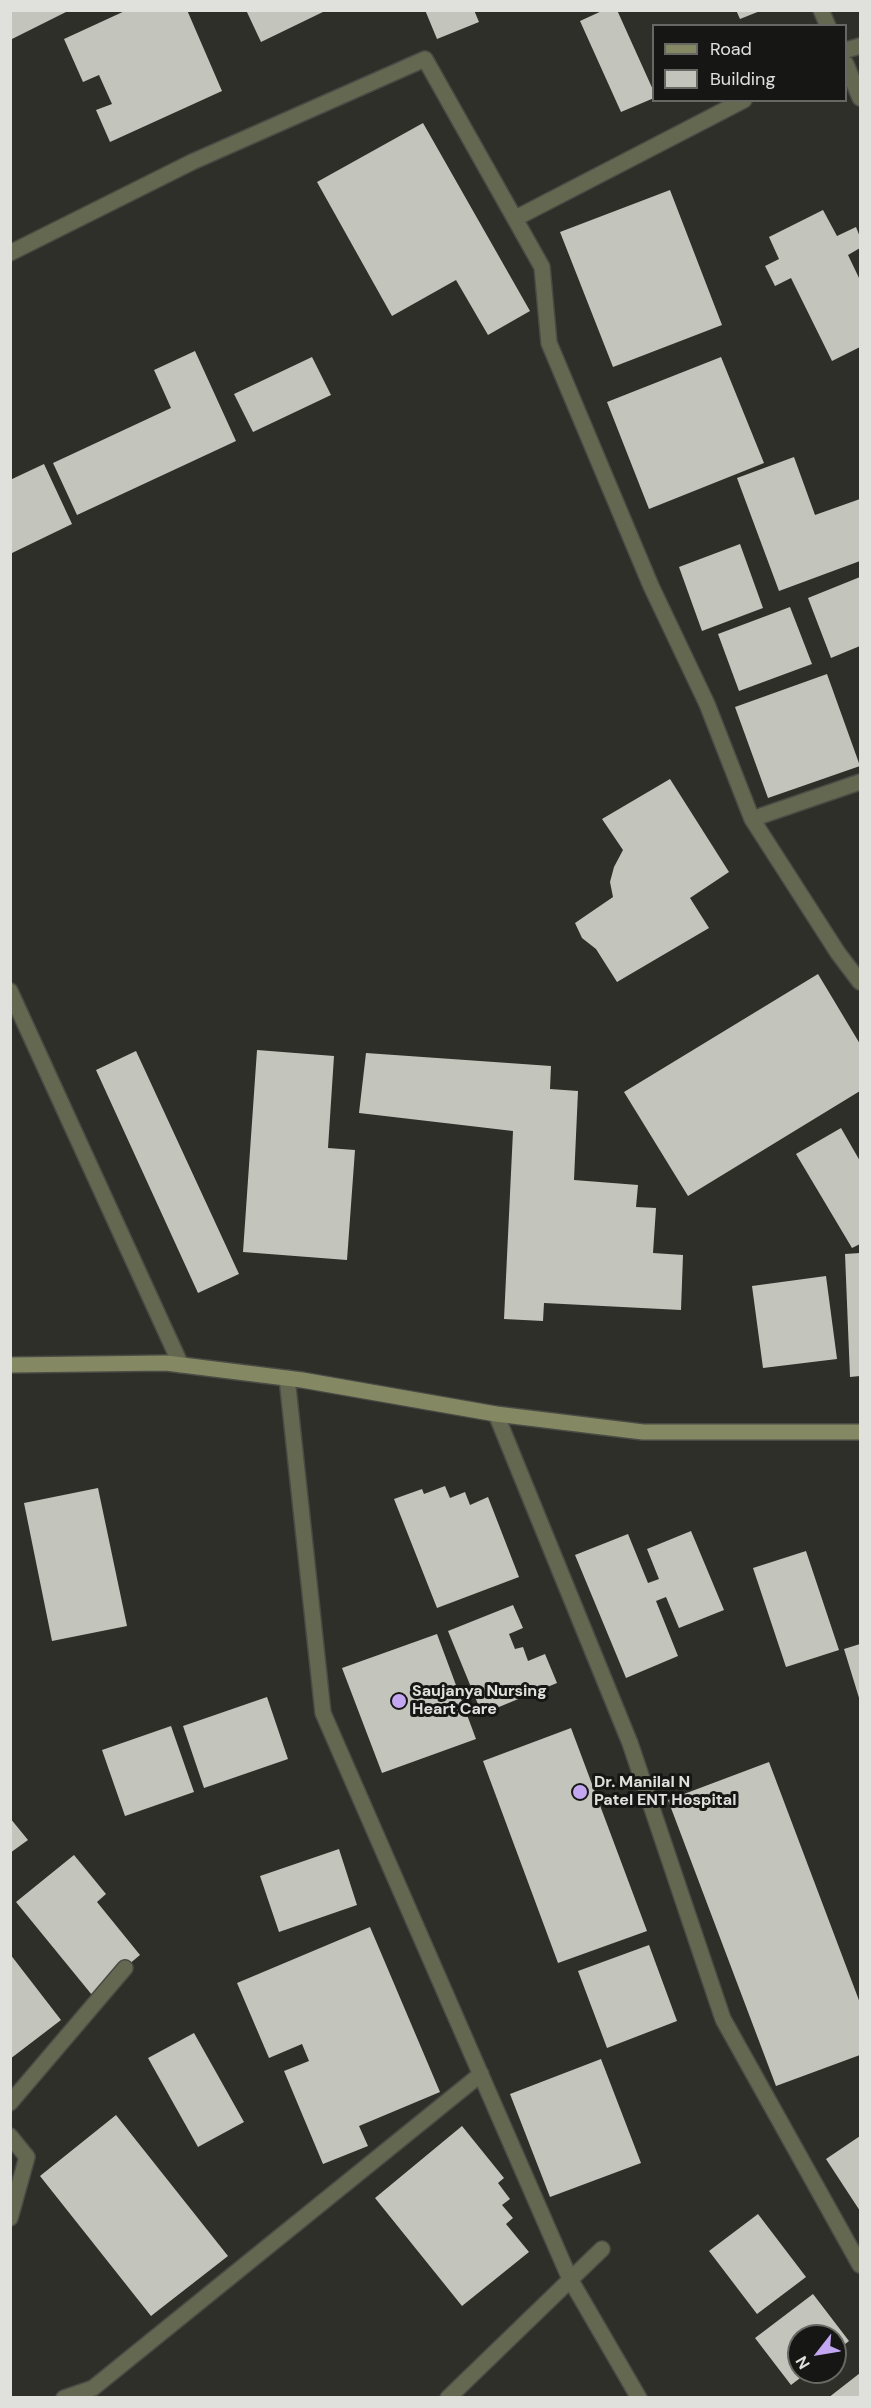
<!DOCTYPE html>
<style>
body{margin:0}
#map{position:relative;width:871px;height:2408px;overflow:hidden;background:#2e2f28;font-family:"DM Sans",sans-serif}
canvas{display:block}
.frame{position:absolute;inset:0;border:12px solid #e0e0dc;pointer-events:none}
.legend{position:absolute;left:652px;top:24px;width:195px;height:78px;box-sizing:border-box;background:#161714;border:2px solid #676764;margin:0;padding:8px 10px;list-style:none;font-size:18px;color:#e0e0dc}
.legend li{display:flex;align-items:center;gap:12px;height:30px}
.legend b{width:30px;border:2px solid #676764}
.north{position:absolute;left:787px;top:2324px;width:60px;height:60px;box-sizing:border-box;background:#161714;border:2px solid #676764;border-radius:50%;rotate:239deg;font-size:16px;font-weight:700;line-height:24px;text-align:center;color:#e0e0dc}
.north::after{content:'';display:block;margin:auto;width:21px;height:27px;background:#c4a7f1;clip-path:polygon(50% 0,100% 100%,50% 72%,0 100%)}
</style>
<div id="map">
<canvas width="871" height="2408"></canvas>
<div class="frame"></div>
<ul class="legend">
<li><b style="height:8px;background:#848963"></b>Road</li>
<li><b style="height:16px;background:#c3c5bc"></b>Building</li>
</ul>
<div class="north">N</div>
</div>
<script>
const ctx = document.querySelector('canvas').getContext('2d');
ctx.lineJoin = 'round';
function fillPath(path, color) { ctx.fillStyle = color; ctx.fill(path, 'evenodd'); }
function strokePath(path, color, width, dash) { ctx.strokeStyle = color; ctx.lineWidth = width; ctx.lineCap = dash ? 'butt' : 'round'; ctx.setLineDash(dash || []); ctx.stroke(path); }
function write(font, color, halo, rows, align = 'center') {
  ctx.font = font + ' "DM Sans",sans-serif'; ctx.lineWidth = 6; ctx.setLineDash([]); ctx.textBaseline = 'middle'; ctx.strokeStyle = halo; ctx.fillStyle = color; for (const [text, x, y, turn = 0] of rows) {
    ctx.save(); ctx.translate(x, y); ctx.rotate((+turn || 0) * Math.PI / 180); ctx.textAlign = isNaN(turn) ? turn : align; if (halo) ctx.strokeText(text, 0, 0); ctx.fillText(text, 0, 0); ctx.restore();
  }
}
const building = new Path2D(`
 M10,10H70L10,40Z
 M127,10H187L222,91L110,142L96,110L112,104L99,75L83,82L64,39Z
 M246,10H327L261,42Z
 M425,10H474L479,22L437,39Z
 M604,10H617L654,92V98L621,112L580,21Z
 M736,10H760V11L740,19Z
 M423,123L530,311L488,335L456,280L392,316L317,182Z
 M670,190L722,325L613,367L560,232Z
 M823,210L837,236L856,227L860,237V248L848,255L860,280V347L832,361L791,278L775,286L765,266L779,259L769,237Z
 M195,351L236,441L77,515L53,463L171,408L154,370Z
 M312,357L331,395L253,432L234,394Z
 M721,357L764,463L649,509L607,402Z
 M794,457L815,515L860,499V561L779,591L737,478Z
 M44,464L72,524L10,554V480Z
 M740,544L763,608L702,631L679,567Z
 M860,577V646L831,658L808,598Z
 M790,607L812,664L739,691L718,634Z
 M827,674L860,766L768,798L735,707Z
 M670,779L729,872L690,898L709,928L617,982L596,949L582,938L575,923L613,897L610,882L614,867L623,850L602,819Z
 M818,974L860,1044V1091L688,1196L624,1092Z
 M257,1050L334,1056L328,1148L355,1150L347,1260L243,1252Z
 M136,1051L239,1274L198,1293L96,1070Z
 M366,1053L551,1066L550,1089L578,1091L574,1180L638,1185L636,1207L656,1208L653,1253L683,1255L681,1310L544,1303L543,1321L504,1319L513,1131L359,1113Z
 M841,1128L860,1161V1244L852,1248L796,1154Z
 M860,1253V1376L850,1377L845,1254Z
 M826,1276L837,1359L763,1368L752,1286Z
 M445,1486L450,1498L465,1492L470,1505L488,1497L519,1577L437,1608L394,1499L422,1489L424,1494Z
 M98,1488L127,1626L52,1641L24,1503Z
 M691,1531L724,1610L679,1628L666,1597L656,1601L678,1656L626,1678L575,1555L628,1534L648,1583L659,1579L647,1549Z
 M806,1551L839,1650L786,1667L753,1568Z
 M513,1605L523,1628L509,1634L515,1649L523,1647L528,1661L545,1654L557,1683L482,1714L448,1631Z
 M437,1634L476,1739L382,1773L342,1668Z
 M860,1644V1701L844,1649Z
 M267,1697L288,1759L204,1788L183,1726Z
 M171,1726L194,1792L125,1816L102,1750Z
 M571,1728L647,1931L558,1963L483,1761Z
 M769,1762L860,2003V2055L776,2086L668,1800Z
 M10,1818L28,1840L10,1853Z
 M339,1849L357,1905L279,1932L260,1876Z
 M74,1855L106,1894L97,1902L140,1955L92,1995L16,1902Z
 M370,1927L440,2092L359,2126L368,2146L323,2164L284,2071L309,2061L302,2044L269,2058L237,1983Z
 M649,1945L677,2021L607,2048L578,1971Z
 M10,1954L61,2020L10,2059Z
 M194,2033L244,2122L198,2147L148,2058Z
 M601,2059L641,2163L550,2197L510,2094Z
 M116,2115L228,2256L151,2316L40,2176Z
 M462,2126L504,2178L498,2183L510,2199L502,2205L513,2218L506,2224L529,2252L462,2306L375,2198Z
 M860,2136V2211L826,2159Z
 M758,2214L806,2277L757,2314L709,2251Z
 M813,2294L849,2341L835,2352V2336H799V2372H808L791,2385L755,2338Z
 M860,2373V2398H828Z`);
const street = new Path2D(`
 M821,10L828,26
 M846,50L860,46
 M846,64L860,98
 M516,218L744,100
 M10,253L192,162L425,59L542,267L549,343L651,586L707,704L752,819L838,953L860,982
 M752,819L860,782
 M10,991L181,1365
 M287,1378L323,1713L570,2279L639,2398
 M496,1414L630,1743L723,2019L860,2265
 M10,2103L125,1968
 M10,2136L27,2157L10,2218
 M64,2398L93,2388L481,2074
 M448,2398L602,2249`);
const secondary = new Path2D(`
 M10,1365L166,1363L302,1380L496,1414L643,1432H860`);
const markers = [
 [399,1701,8,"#c4a7f1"],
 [580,1792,8,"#c4a7f1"]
];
const poiNames = [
 ["Saujanya Nursing",412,1692],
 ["Heart Care",412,1710],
 ["Dr. Manilal N",594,1783],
 ["Patel ENT Hospital",594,1801]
];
fillPath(building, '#c3c5bc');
strokePath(street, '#4a4b45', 18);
strokePath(secondary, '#4a4b45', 18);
strokePath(street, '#656851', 15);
strokePath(secondary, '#848963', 15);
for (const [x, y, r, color] of markers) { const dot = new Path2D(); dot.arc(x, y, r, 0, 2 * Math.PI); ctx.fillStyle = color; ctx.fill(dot); strokePath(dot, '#161714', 2); }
write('bold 16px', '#e0e0dc', '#161714', poiNames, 'left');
</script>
